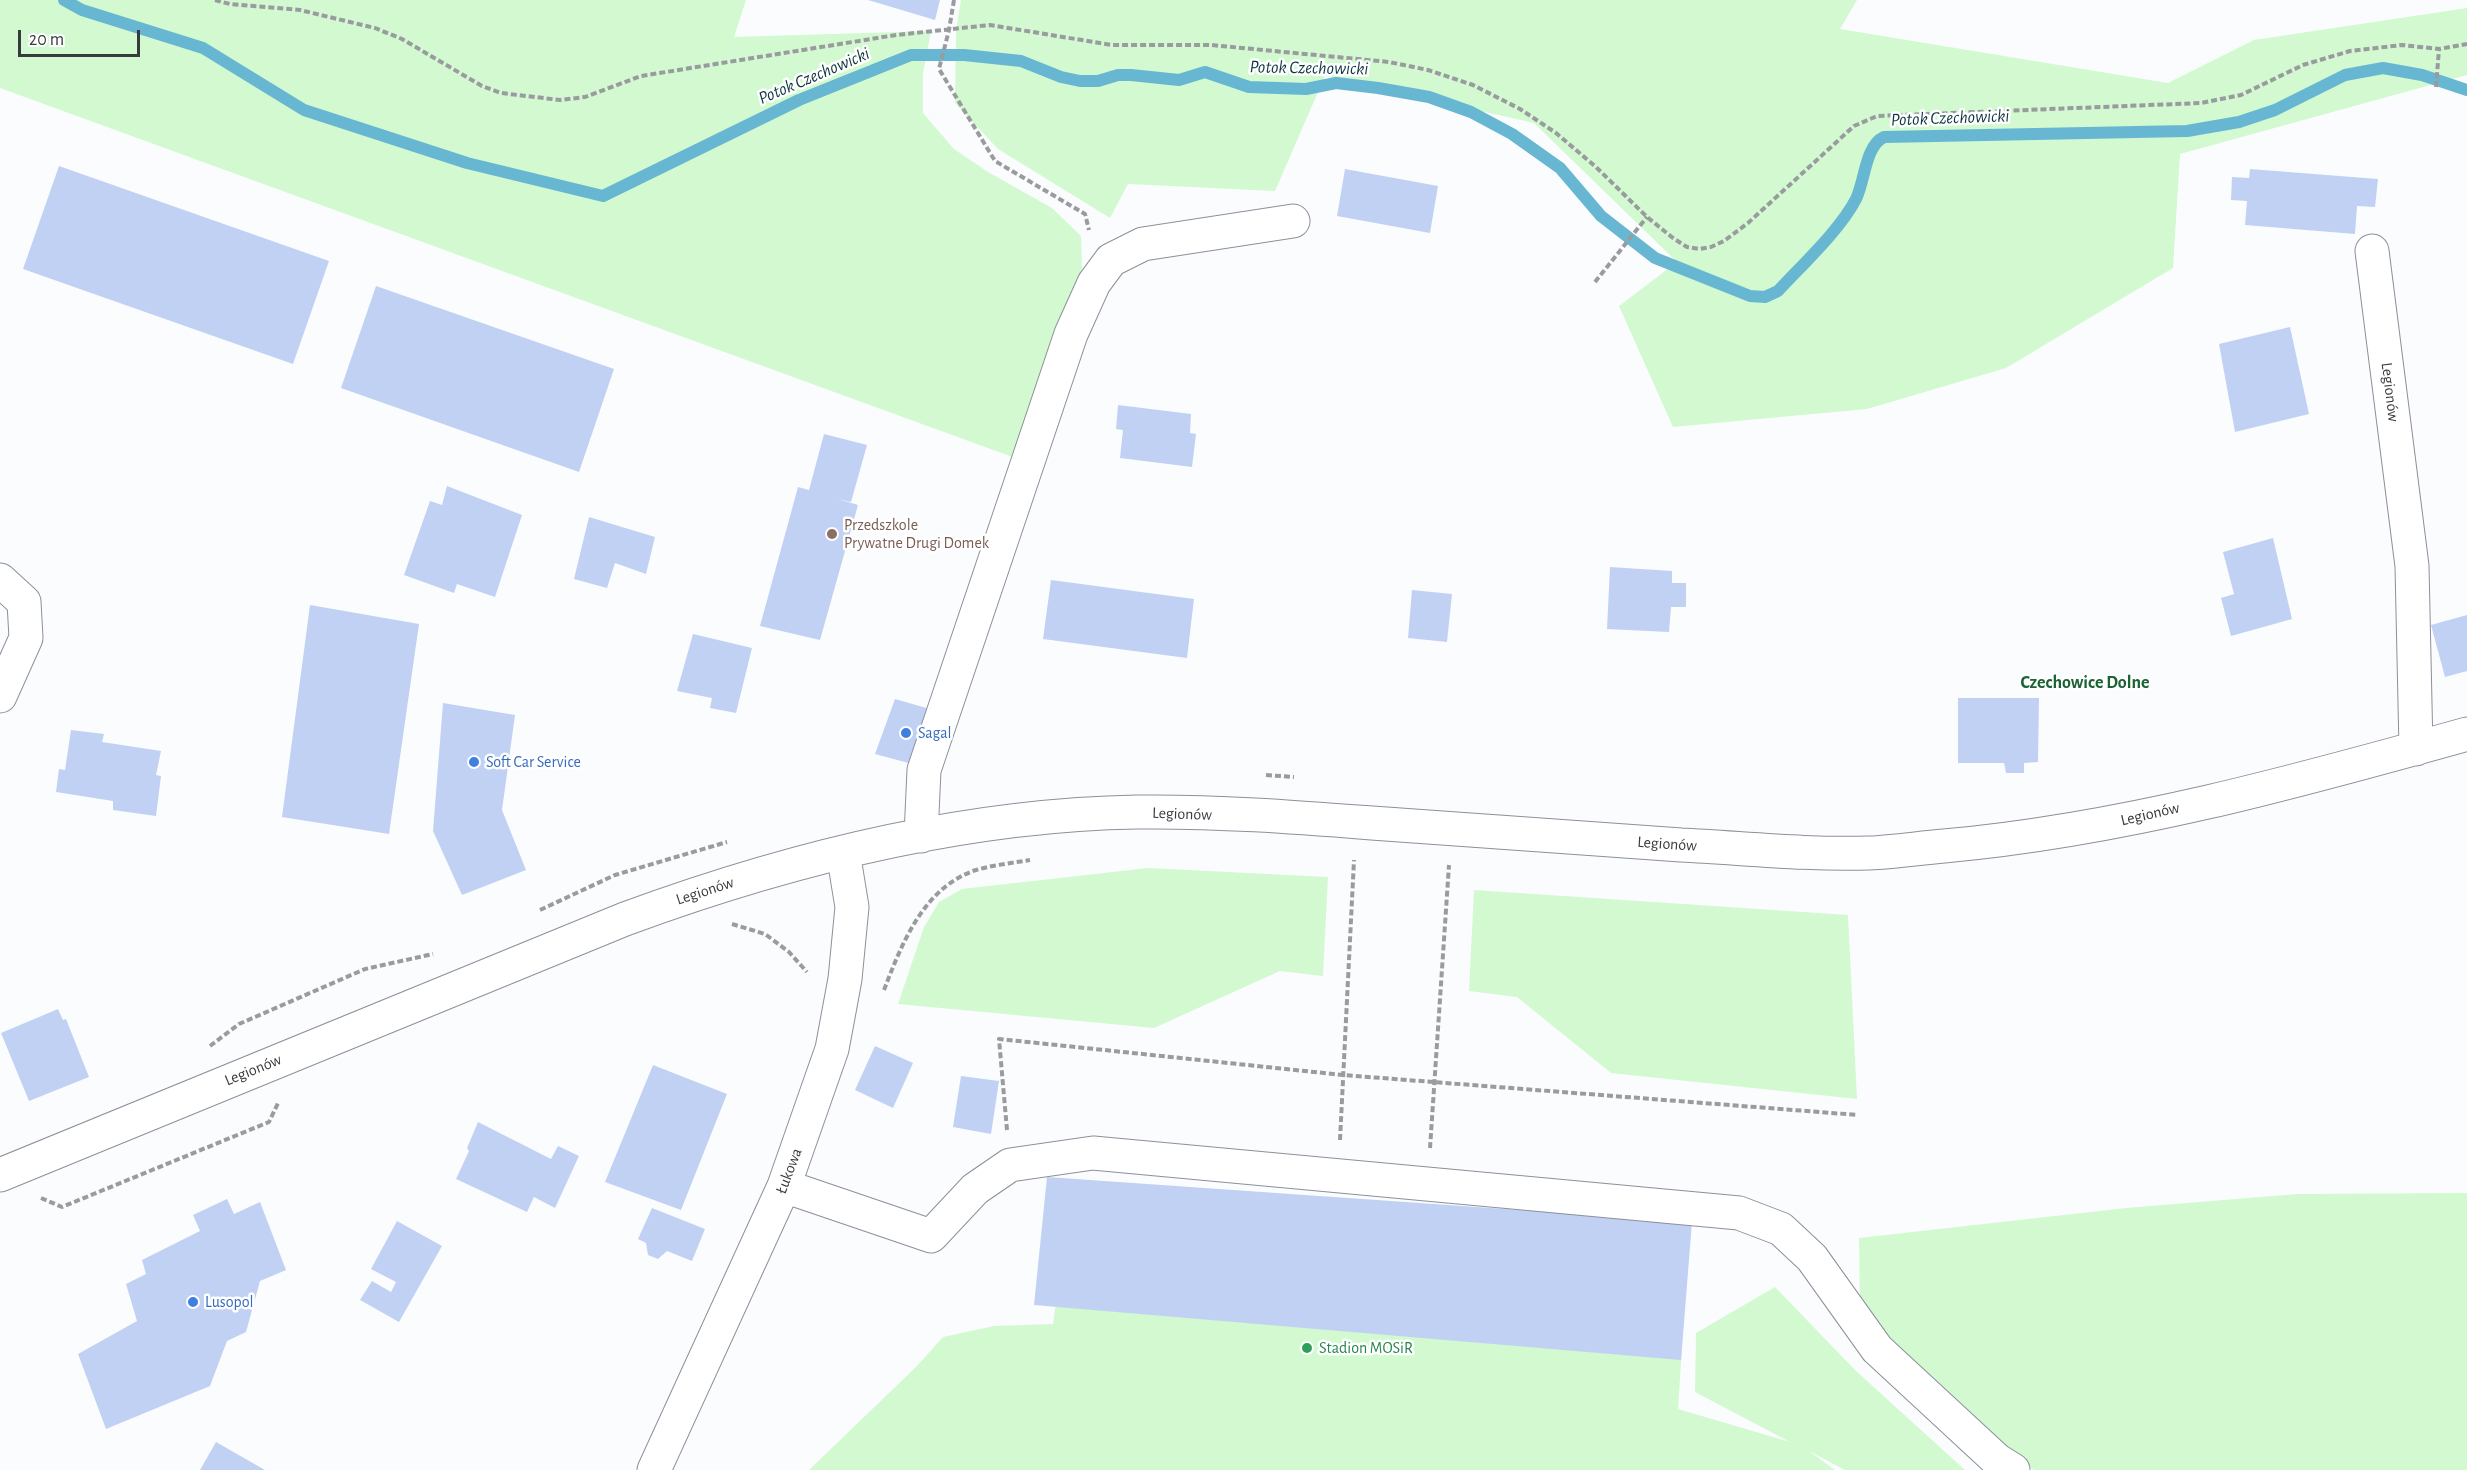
<!DOCTYPE html>
<meta charset="utf-8">
<style>
body{margin:0}
#map{position:relative;width:2467px;height:1470px;overflow:hidden;background:#fbfcfe;font-family:"Alegreya Sans",sans-serif}
canvas{display:block}
.scale{position:absolute;left:18px;top:30px;width:122px;height:27px;box-sizing:border-box;border:3px solid #383a3e;border-top:0;padding-left:8px;font-size:18px;line-height:21px;white-space:nowrap;color:#383a3e;-webkit-text-stroke:4px #fff;paint-order:stroke}
</style>
<div id="map">
<canvas width="2467" height="1470"></canvas>
<div class="scale">20 m</div>
</div>
<script>
const ctx = document.querySelector('canvas').getContext('2d');
ctx.lineJoin = 'round';
function fillPath(path, color) { ctx.fillStyle = color; ctx.fill(path, 'evenodd'); }
function strokePath(path, color, width, dash) { ctx.strokeStyle = color; ctx.lineWidth = width; ctx.lineCap = dash ? 'butt' : 'round'; ctx.setLineDash(dash || []); ctx.stroke(path); }
function write(font, color, halo, rows, align = 'center') {
  ctx.font = font + ' "Alegreya Sans",sans-serif'; ctx.lineWidth = 5; ctx.setLineDash([]); ctx.textBaseline = 'middle'; ctx.strokeStyle = halo; ctx.fillStyle = color; for (const [text, x, y, turn = 0] of rows) {
    ctx.save(); ctx.translate(x, y); ctx.rotate((+turn || 0) * Math.PI / 180); ctx.textAlign = isNaN(turn) ? turn : align; if (halo) ctx.strokeText(text, 0, 0); ctx.fillText(text, 0, 0); ctx.restore();
  }
}
const green = new Path2D(`
 M0,0H746L734,37L931,31L923,73V113L954,149L988,172L1052,208L1081,236L1082,268L1018,459L0,88Z
 M961,0H1857L1840,29L2168,83L2254,40L2467,8V75L2180,154L2173,268L2006,368L1867,409L1673,427L1619,306L1677,262L1534,123L1325,76L1275,191L1128,184L1110,218L998,149L955,103L956,30Z
 M1148,868L1328,877L1323,976L1280,971L1154,1028L898,1004L924,927L939,902L962,889Z
 M1474,890L1848,915L1857,1099L1611,1073L1517,997L1469,991Z
 M2467,1193V1470H2034L1953,1415L1860,1306L1859,1238L2126,1208L2297,1194Z
 M1063,1250L1685,1300L1678,1409L1790,1442L1695,1392L1696,1333L1775,1287L1855,1370L1965,1470H1845L1809,1451L1835,1470H809L916,1367L943,1337L994,1326L1053,1324Z`);
const stream = new Path2D(`
 M64,0L82,10L203,48L304,110L467,163L603,196L799,100L911,55H964L1021,61L1061,77L1080,81H1098L1118,75H1131L1179,80L1205,72L1249,87L1306,89L1336,83L1378,88L1429,97L1471,112L1512,134L1560,168L1601,216L1655,258L1750,296L1765,297L1778,291C1802,265 1840,230 1856,199C1865,181 1865,146 1884,137L2187,131L2239,122L2275,110L2345,75L2383,68L2422,75L2467,90`);
const building = new Path2D(`
 M868,0H940L935,20Z
 M59,166L329,261L293,364L23,269Z
 M1345,169L1438,186L1430,233L1337,216Z
 M2250,169L2378,179L2375,207L2357,206L2355,234L2245,225L2247,201L2231,200L2232,177L2249,178Z
 M376,286L614,369L579,472L341,388Z
 M2290,327L2309,414L2235,432L2219,344Z
 M1118,405L1191,414L1190,433L1196,434L1192,467L1120,458L1123,430L1116,429Z
 M824,434L867,445L851,502L838,499L858,505L820,640L760,626L798,487L809,490Z
 M447,486L522,515L495,597L457,584L454,593L404,575L430,501L442,505Z
 M589,517L655,537L646,574L615,563L607,588L574,579Z
 M2273,538L2292,619L2231,636L2221,598L2234,594L2223,552Z
 M1610,567L1672,571V583H1686V607H1671L1669,632L1607,629Z
 M1051,580L1194,599L1187,658L1043,639Z
 M1412,590L1452,594L1447,642L1408,638Z
 M310,605L419,624L389,834L282,817Z
 M2467,615V671L2445,677L2431,625Z
 M693,634L752,648L736,713L710,708L712,698L677,691Z
 M1958,698H2039L2038,762L2024,763V773H2006L2004,763H1958Z
 M895,699L937,711L916,765L875,754Z
 M443,703L515,715L502,810L526,870L462,895L433,831Z
 M71,730L104,734L102,742L161,751L156,775L161,776L156,816L113,810V801L56,792L59,769L65,770Z
 M58,1009L63,1020L66,1019L89,1077L29,1101L1,1033Z
 M875,1046L913,1063L893,1108L855,1090Z
 M653,1065L727,1094L681,1210L605,1182Z
 M961,1076L999,1081L991,1134L953,1127Z
 M478,1122L551,1159L558,1146L579,1156L555,1208L534,1197L527,1212L456,1179L469,1151L467,1148Z
 M1047,1177L1692,1222L1681,1360L1034,1305Z
 M227,1199L234,1214L260,1202L286,1270L260,1281L246,1332L227,1341L210,1386L106,1429L78,1354L137,1321L126,1284L146,1274L142,1260L200,1231L193,1215Z
 M652,1208L705,1229L692,1261L667,1251L658,1259L648,1255L646,1243L638,1239Z
 M397,1221L442,1246L399,1322L360,1300L372,1281L391,1292L396,1282L371,1269Z
 M216,1442L265,1470H200Z`);
const path = new Path2D(`
 M215,0L230,4L300,10L375,28L402,39L482,86L501,93L560,100L585,97L641,76L896,35L990,25L1112,45H1211L1389,62L1428,70L1473,85L1520,109L1556,133L1596,167L1647,217L1673,238L1687,247L1699,249L1711,247L1724,241L1748,223L1854,126L1877,116L2201,103L2241,95L2303,65L2350,51L2402,45L2439,49L2467,44
 M954,0L949,30L939,69L995,161L1085,214L1089,230
 M2436,87L2439,49
 M1595,282L1647,217
 M1266,775L1294,777
 M540,910L615,875L727,842
 M732,924L765,934L789,952L807,972
 M884,990C902,943 924,887 976,870C993,865 1012,863 1030,860
 M210,1046L239,1024L365,969L433,954
 M1007,1130L999,1039L1343,1075L1858,1115
 M1340,1140L1354,860
 M1430,1148L1449,865
 M41,1198L62,1207L269,1122L279,1101`);
const minor = new Path2D(`
 M2372,251L2412,566L2416,749
 M0,580L24,602L26,638L0,696
 M921,836L924,770L1071,334L1094,283L1111,260L1143,244L1293,221
 M0,1175L625,919C788,859 962,815 1137,812C1215,811 1294,817 1372,823C1475,830 1578,838 1681,845C1743,848 1807,855 1869,853C1894,852 1919,848 1944,846C2122,830 2295,782 2467,734
 M784,1186L931,1236L975,1189L1010,1165L1093,1153L1739,1213L1781,1229L1812,1258L1877,1349L1997,1460L2013,1470
 M654,1470L784,1186L832,1049L845,979L852,907L843,852`);
const markers = [
 [832,534,6,"#8d6e63"],
 [906,733,6,"#3f7fe0"],
 [474,762,6,"#3f7fe0"],
 [193,1302,6,"#3f7fe0"],
 [1307,1348,6,"#2e9e5b"]
];
const streetNames = [
 ["Legionów",2390,392,83],
 ["Legionów",1182,814,2],
 ["Legionów",2150,814,-13],
 ["Legionów",1667,844,4],
 ["Legionów",705,891,-18],
 ["Legionów",253,1070,-22],
 ["Łukowa",789,1171,-69]
];
const educationNames = [
 ["Przedszkole",844,525],
 ["Prywatne Drugi Domek",844,543]
];
const shopNames = [
 ["Sagal",918,733],
 ["Soft Car Service",486,762],
 ["Lusopol",205,1302]
];
const leisureNames = [
 ["Stadion MOSiR",1319,1348]
];
const waterNames = [
 ["Potok Czechowicki",1309,68,1],
 ["Potok Czechowicki",814,76,-23],
 ["Potok Czechowicki",1950,118,-2]
];
const neighbourhoodNames = [
 ["Czechowice Dolne",2085,683]
];
fillPath(green, '#d2f9d0');
strokePath(stream, '#68b7d2', 12);
fillPath(building, '#c1d1f4');
strokePath(minor, '#8c9099', 35);
strokePath(path, '#999b9e', 4, [6, 3]);
strokePath(minor, '#fff', 33);
for (const [x, y, r, color] of markers) { const dot = new Path2D(); dot.arc(x, y, r, 0, 2 * Math.PI); ctx.fillStyle = color; ctx.fill(dot); strokePath(dot, '#fff', 2); }
write('16px', '#383a3e', '#fff', streetNames);
write('16px', '#785e54', '#fff', educationNames, 'left');
write('16px', '#366cbe', '#fff', shopNames, 'left');
write('16px', '#27864d', '#fff', leisureNames, 'left');
write('italic 18px', '#103641', '#fff', waterNames);
write('bold 18px', '#1b6235', '#fff', neighbourhoodNames);
</script>
